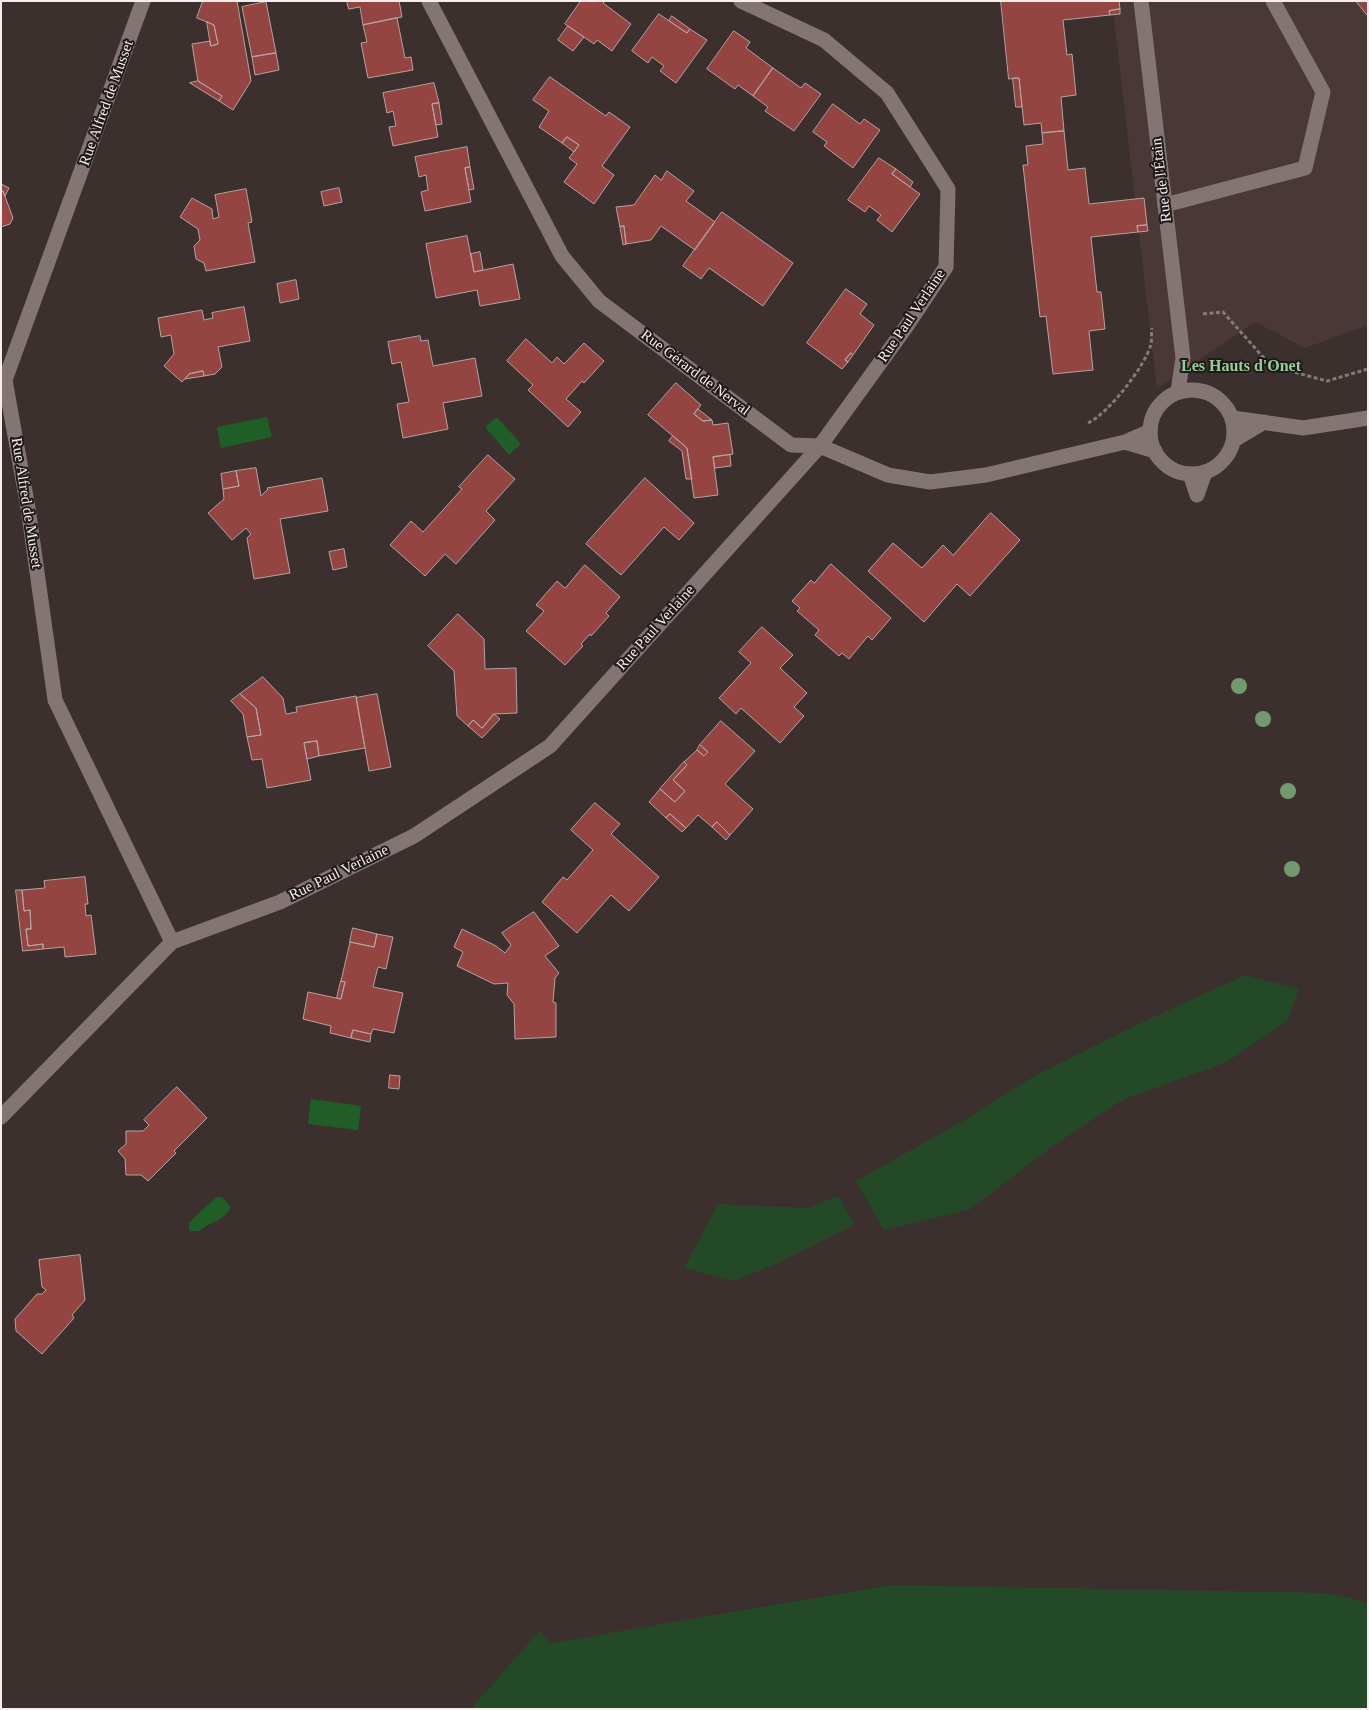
<!DOCTYPE html>
<meta charset="utf-8">
<style>
body{margin:0}
#map{position:relative;width:1369px;height:1710px;overflow:hidden;background:#3c302e;font-family:"Times New Roman",serif}
canvas{display:block}
.frame{position:absolute;inset:0;border:2px solid #f6eeed;pointer-events:none}
</style>
<div id="map">
<canvas width="1369" height="1710"></canvas>
<div class="frame"></div>
</div>
<script>
const ctx = document.querySelector('canvas').getContext('2d');
ctx.lineJoin = 'round';
function fillPath(path, color) { ctx.fillStyle = color; ctx.fill(path, 'evenodd'); }
function strokePath(path, color, width, dash) { ctx.strokeStyle = color; ctx.lineWidth = width; ctx.lineCap = dash ? 'butt' : 'round'; ctx.setLineDash(dash || []); ctx.stroke(path); }
function write(font, color, halo, rows, align = 'center') {
  ctx.font = font + ' "Times New Roman",serif'; ctx.lineWidth = 4; ctx.setLineDash([]); ctx.textBaseline = 'middle'; ctx.strokeStyle = halo; ctx.fillStyle = color; for (const [text, x, y, turn = 0] of rows) {
    ctx.save(); ctx.translate(x, y); ctx.rotate((+turn || 0) * Math.PI / 180); ctx.textAlign = isNaN(turn) ? turn : align; if (halo) ctx.strokeText(text, 0, 0); ctx.fillText(text, 0, 0); ctx.restore();
  }
}
const built = new Path2D(`
 M1112,1H1368V325L1305,348L1255,322L1157,388Z`);
const green = new Path2D(`
 M1245,975L1299,989L1287,1021L1227,1062L1122,1100L1053,1146L969,1210L884,1230L856,1181L963,1121L1036,1075L1128,1029Z
 M839,1196L854,1225L776,1264L733,1281L684,1268L718,1204L807,1208Z
 M892,1585L1328,1593L1368,1603V1709H471L539,1631L551,1643Z`);
const water = new Path2D(`
 M267,417L272,437L221,448L217,427Z
 M497,417L521,444L509,455L485,427Z
 M311,1099L361,1106L358,1130L308,1124Z
 M216,1197H222L230,1206C229,1219 208,1223 199,1231H191L189,1229V1223Z`);
const building = new Path2D(`
 M203,1H237L251,81L233,110L219,101L222,96L198,81L192,44L210,41L211,46L218,44L214,25L197,18Z
 M347,1H399L402,17L363,25L360,7L349,9Z
 M581,1H605L603,3L631,24L612,51L597,40L594,44L565,24Z
 M1001,1H1119L1120,9L1109,11L1110,15L1063,20L1067,55L1072,54L1076,95L1061,97L1064,131L1042,133L1041,123L1024,125L1019,78L1009,79Z
 M1356,1H1368V16Z
 M266,2L276,53L252,57L242,7Z
 M1120,9V14L1110,15L1109,11Z
 M659,14L687,33L690,29L707,40L676,83L660,71L664,66L652,57L648,63L632,51Z
 M672,16L690,29L687,33L669,21Z
 M397,18L405,58L411,57L413,70L368,78L361,43L367,42L363,25Z
 M207,22L214,25L218,44L211,46Z
 M568,26L584,37L573,51L558,40Z
 M734,31L750,42L746,48L773,68L753,96L738,85L735,89L707,69Z
 M276,53L279,70L255,75L252,57Z
 M773,68L801,88L805,83L821,94L794,131L765,111L768,107L753,96Z
 M550,77L606,116L609,112L630,127L602,166L614,175L594,204L564,182L577,164L569,158L579,145L567,137L562,143L539,127L549,111L533,100Z
 M1013,78H1019L1022,107H1016Z
 M198,81L222,96L219,101L190,83Z
 M434,83L439,103L432,104L438,137L393,146L389,127L396,126L393,111L387,113L383,93Z
 M439,103L442,124L436,125L432,104Z
 M833,104L860,124L864,119L880,130L853,168L824,146L827,142L813,132Z
 M1064,131L1068,170L1085,168L1089,204L1144,198L1147,225L1137,226L1138,232L1091,237L1097,292H1101L1105,329L1089,331L1093,370L1053,374L1046,316L1040,317L1023,165H1028L1026,146L1043,144L1042,133Z
 M567,137L579,145L574,152L562,143Z
 M467,147L470,167L465,168L471,202L425,211L421,192L428,190L426,175L419,177L415,157Z
 M879,158L896,169L892,174L920,194L892,232L877,220L881,215L869,206L865,212L848,200Z
 M470,167L474,189L469,190L465,168Z
 M896,169L913,182L910,187L892,174Z
 M667,171L694,191L686,201L715,222L695,250L661,226L651,240L626,244L624,226L620,227L616,207L634,205L655,175L661,180Z
 M1,184L9,188L5,196L3,191L1,192Z
 M339,188L342,202L324,206L321,192Z
 M246,189L252,222L248,223L255,262L206,271L204,263L196,259L194,246L200,240L198,229L180,217L192,198L212,209L213,219L219,217L215,195Z
 M3,191L13,218L10,224L1,227V192Z
 M722,212L793,263L763,306L709,268L701,279L683,266Z
 M1147,225L1148,231L1138,232L1137,226Z
 M624,226L626,244L623,245L620,227Z
 M467,236L474,272L513,264L520,299L480,306L477,290L436,298L426,244Z
 M480,252L483,270L474,272L471,254Z
 M296,280L299,299L280,303L277,284Z
 M846,289L867,304L860,314L874,325L853,355L851,353L845,360L848,362L842,369L807,343Z
 M244,307L250,341L218,347L222,367L215,374L204,376L203,371L189,374L182,382L164,366L174,354L171,335L161,337L158,318L202,310L204,320L213,318L212,313Z
 M420,336L421,341L428,340L433,366L475,358L482,396L443,403L448,429L403,438L397,404L409,402L401,362L392,364L388,342Z
 M526,339L552,363L557,357L564,364L584,343L604,361L584,383L582,381L566,399L581,412L568,427L528,390L533,385L507,361Z
 M851,353L853,355L848,362L845,360Z
 M203,371L204,376L185,379L189,374Z
 M676,383L701,405L694,414L703,421L712,420L713,425L728,423L733,454L713,457L718,495L694,498L687,448L648,415Z
 M698,409L712,420L703,421L694,414Z
 M673,436L687,448L692,479H686L682,451L669,441Z
 M488,455L515,479L486,511L495,520L456,564L445,554L425,576L390,545L411,521L423,532L462,489L459,487Z
 M730,455L731,466L715,468L713,457Z
 M256,468L261,496L268,489L267,488L322,478L328,511L280,519L290,573L254,579L247,538L251,534L246,528L232,540L208,513L224,499L223,489L239,486L236,471Z
 M236,471L239,486L223,489L221,474Z
 M645,478L694,523L679,540L664,527L621,575L586,544Z
 M991,513L1020,540L970,596L957,584L924,622L868,571L893,543L922,568L943,545L953,555Z
 M344,549L347,567L333,570L329,552Z
 M831,564L891,618L872,640L868,636L849,659L842,653L839,656L815,635L819,630L797,611L800,608L792,601L811,580L814,583Z
 M585,565L620,597L606,613L609,616L591,636L590,634L581,644L583,646L565,665L526,631L544,611L536,605L557,581L565,588Z
 M458,614L484,639L485,669L516,668L517,713L494,714L482,728L473,720L468,726L457,716L454,671L428,646Z
 M762,627L793,655L780,668L807,693L794,707L804,716L780,743L741,708L736,714L719,698L751,663L739,652Z
 M263,677L283,698L286,714L297,712L296,707L356,696L365,748L319,756L317,741L304,743L311,780L267,788L262,759L252,760L247,737L261,735L256,708L240,694Z
 M240,694L256,708L261,735L247,737L243,714L231,701Z
 M377,694L391,767L369,771L356,698Z
 M494,714L500,719L482,738L468,726L473,720L482,728Z
 M721,721L755,751L725,784L753,809L730,835L717,822L712,827L698,815L686,828L670,814L666,818L649,802L660,789L675,802L685,791L673,780L687,765L684,762L697,750L704,756L708,752L700,745Z
 M317,741L319,756L307,759L304,743Z
 M700,745L708,752L704,756L697,750Z
 M684,762L687,765L673,780L685,791L675,802L660,789Z
 M595,803L620,824L611,834L659,877L629,911L611,895L577,933L542,902L563,877L567,880L593,850L571,830Z
 M670,814L686,828L682,832L666,818Z
 M717,822L730,835L726,840L712,827Z
 M85,877L88,904H85L86,916L91,915L96,954L65,957L64,947L43,949V944L28,946L26,929H31L30,910L24,911L22,890L45,888L44,881Z
 M16,890H22L24,911L30,910L31,929H26L28,946L43,944V949L23,951Z
 M534,912L559,946L545,956L559,973L555,978L553,1002L556,1003V1037L515,1039L514,1004L507,995L508,983L494,984L457,966L463,952L454,947L462,929L496,946L505,953L511,945L502,933Z
 M353,928L377,934L374,947L350,942Z
 M377,934L393,937L386,969L378,967L373,987L403,993L394,1033L373,1029L371,1034L353,1030L351,1038L330,1033L331,1026L303,1019L308,992L341,999L345,982L341,981L350,942L374,947Z
 M341,981L345,982L341,999L337,998Z
 M353,1030L371,1034L370,1042L351,1038Z
 M390,1075L400,1076L399,1089L389,1088Z
 M177,1087L207,1118L174,1151L176,1153L148,1181L141,1175H126L125,1159L118,1151L126,1144V1131H143L149,1125L144,1120Z
 M80,1255L85,1300L72,1315L74,1318L42,1354L16,1331L15,1319L37,1294H42L46,1290L42,1287L39,1260Z`);
const path = new Path2D(`
 M1203,314L1223,312L1271,366L1327,381L1368,369
 M1088,423C1108,414 1146,365 1151,344C1152,339 1151,333 1152,328`);
const service = new Path2D(`
 M1165,205L1305,168L1323,92L1273,1
 M1190,474L1197,495
 M1197,495L1205,472`);
const minor = new Path2D(`
 M143,1L5,380L28,508L55,700L172,942
 M429,1L562,256L599,301L791,445L820,446L888,475L930,482L986,475L1125,442L1150,431
 M1125,442L1155,451
 M1,1117L172,942L280,902L414,836L550,746L820,446L906,327L946,267L948,189L887,93L824,40L741,1`);
const tertiary = new Path2D(`
 M1141,1L1183,358L1178,391
 M1150 432a42 42 0 1 1 84 0a42 42 0 1 1-84 0Z
 M1233,418L1303,428L1368,418
 M1234,440L1264,422`);
const trees = [
 [1239,686],
 [1263,719],
 [1288,791],
 [1292,869]
];
const streetNames = [
 ["Rue Alfred de Musset",107,103,-70],
 ["Rue de l'Étain",1162,180,-97],
 ["Rue Paul Verlaine",912,316,-56],
 ["Rue Gérard de Nerval",695,373,37],
 ["Rue Alfred de Musset",26,503,81],
 ["Rue Paul Verlaine",656,628,-48],
 ["Rue Paul Verlaine",339,873,-26]
];
const neighbourhoodNames = [
 ["Les Hauts d'Onet",1241,367]
];
fillPath(built, '#4a3836');
fillPath(green, '#244926');
fillPath(water, '#1f5e26');
fillPath(building, '#954541');
strokePath(building, '#b3a4a3', 1);
strokePath(path, '#847a78', 3, [4, 2.5]);
strokePath(service, '#837573', 15);
strokePath(minor, '#837573', 15);
strokePath(tertiary, '#837573', 15);
ctx.fillStyle = '#719b6d';
for (const [x, y] of trees) { ctx.beginPath(); ctx.arc(x, y, 8, 0, 2 * Math.PI); ctx.fill(); }
write('15px', '#f6eeed', '#1f1919', streetNames);
write('bold 16px', '#95cf96', '#1f1919', neighbourhoodNames);
</script>
